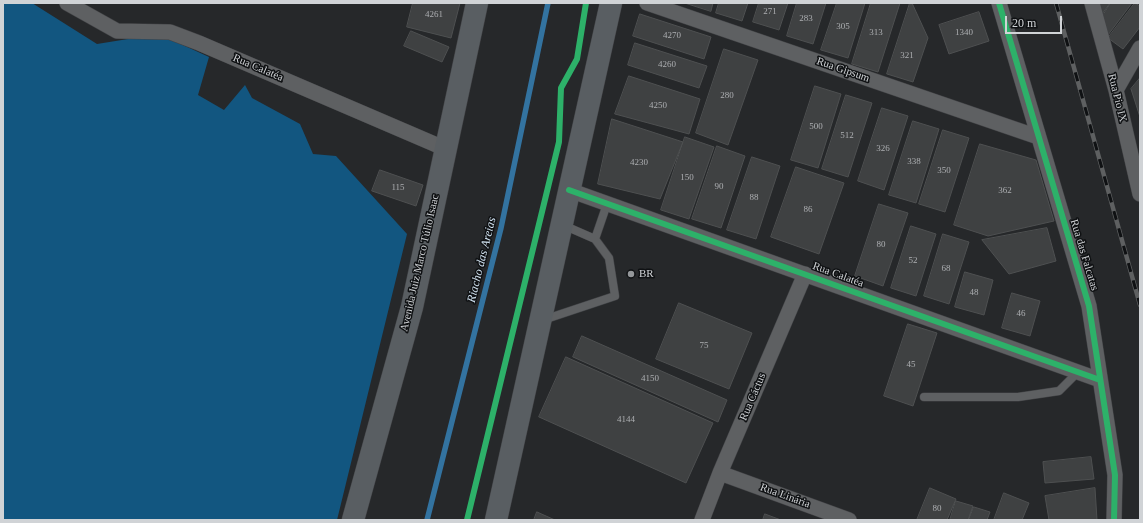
<!DOCTYPE html>
<meta charset="utf-8">
<style>
body{margin:0}
#map{position:relative;width:1143px;height:523px;overflow:hidden;background:#26282a;font-family:Georgia,serif}
canvas{display:block}
.frame{position:absolute;inset:0;border:4px solid #d0d3d6;pointer-events:none}
.scale{position:absolute;left:1005px;top:16px;width:57px;height:18px;box-sizing:border-box;border:2px solid #d0d3d6;border-top:0;padding-left:5px;font-size:12px;line-height:14px;white-space:nowrap;color:#d0d3d6;-webkit-text-stroke:3px #0f1113;paint-order:stroke}
</style>
<div id="map">
<canvas width="1143" height="523"></canvas>
<div class="frame"></div>
<div class="scale">20 m</div>
</div>
<script>
const ctx = document.querySelector('canvas').getContext('2d');
ctx.lineJoin = 'round';
function fillPath(path, color) { ctx.fillStyle = color; ctx.fill(path, 'evenodd'); }
function strokePath(path, color, width, dash) { ctx.strokeStyle = color; ctx.lineWidth = width; ctx.lineCap = dash ? 'butt' : 'round'; ctx.setLineDash(dash || []); ctx.stroke(path); }
function write(font, color, halo, rows, align = 'center') {
  ctx.font = font + ' Georgia,serif'; ctx.lineWidth = 3; ctx.setLineDash([]); ctx.textBaseline = 'middle'; ctx.strokeStyle = halo; ctx.fillStyle = color; for (const [text, x, y, turn = 0] of rows) {
    ctx.save(); ctx.translate(x, y); ctx.rotate((+turn || 0) * Math.PI / 180); ctx.textAlign = isNaN(turn) ? turn : align; if (halo) ctx.strokeText(text, 0, 0); ctx.fillText(text, 0, 0); ctx.restore();
  }
}
const forest = new Path2D(`
 M3,3H32L97,44L159,34L209,57L198,95L224,110L245,85L252,98L300,124L313,154L336,156L407,234L337,520H3Z`);
const stream = new Path2D(`
 M427,520L501,228L548,3`);
const building = new Path2D(`
 M413,3H460L451,38L407,27Z
 M685,3H713L711,11Z
 M719,3H748L742,21L716,13Z
 M759,3H788L779,30L753,22Z
 M797,3H826L813,44L787,36Z
 M837,3H865L848,58L821,50Z
 M871,3H900L878,72L852,64Z
 M910,3H912L928,38L913,82L887,74Z
 M1098,3H1110L1100,17Z
 M1111,3H1132L1108,35L1102,17Z
 M1135,3L1140,6V27L1123,49L1108,38Z
 M979,12L989,41L949,54L939,25Z
 M640,14L711,37L704,59L633,36Z
 M411,31L449,47L442,62L404,46Z
 M635,43L707,66L699,88L628,65Z
 M724,49L758,60L728,145L696,133Z
 M629,76L700,99L689,134L615,114Z
 M1140,78V117L1131,89Z
 M815,86L841,94L818,168L791,160Z
 M846,95L872,103L848,177L822,169Z
 M882,108L908,116L884,190L858,181Z
 M612,119L683,142L660,199L598,184Z
 M913,121L939,129L916,203L889,195Z
 M943,130L969,138L945,212L919,204Z
 M685,137L714,147L689,219L661,210Z
 M980,144L1036,160L1054,221L988,236L954,225Z
 M717,146L745,156L721,228L692,219Z
 M752,157L780,166L756,239L727,230Z
 M796,167L844,183L819,254L771,237Z
 M380,170L423,185L416,206L372,191Z
 M879,204L908,213L883,286L855,276Z
 M911,226L936,234L916,296L891,288Z
 M1047,228L1056,261L1009,274L982,240Z
 M943,234L969,242L949,304L924,296Z
 M965,272L993,280L984,315L955,307Z
 M1012,293L1040,301L1030,336L1002,328Z
 M679,303L752,333L729,389L656,359Z
 M908,324L937,333L913,406L884,396Z
 M582,336L727,400L718,422L573,357Z
 M566,357L713,423L686,483L539,417Z
 M1091,457L1094,479L1045,483L1043,462Z
 M930,488L956,499L947,520H917Z
 M1095,488L1097,520H1049L1045,496Z
 M1004,493L1029,503L1022,520H994Z
 M956,501L973,506L968,520H950Z
 M974,507L990,512L987,520H969Z
 M537,512L555,520H534Z
 M765,514L781,520H763Z`);
const service = new Path2D(`
 M595,239L607,204
 M543,320L615,296L609,258L595,239L563,225
 M924,397H1018L1059,391L1078,372`);
const minor = new Path2D(`
 M67,3L117,31L170,32L199,43L446,149
 M647,3L1038,137
 M999,3L1089,306L1115,475L1114,520
 M1092,3L1116,90L1140,194
 M1116,90L1140,48
 M569,190L1100,380
 M720,473L849,520
 M702,520L720,473L805,274`);
const primary = new Path2D(`
 M353,520L412,307L477,3
 M496,520L611,3`);
const rail = new Path2D(`
 M1056,3L1140,305`);
const cycleway = new Path2D(`
 M999,3L1089,306L1115,475L1114,520
 M569,190L1100,380
 M467,520L559,142L561,88L577,59L586,3`);
const markers = [
 [631,274,4,"#94979a"]
];
const numberNames = [
 ["271",770,12],
 ["4261",434,15],
 ["283",806,19],
 ["305",843,27],
 ["313",876,33],
 ["1340",964,33],
 ["4270",672,36],
 ["321",907,56],
 ["4260",667,65],
 ["280",727,96],
 ["4250",658,106],
 ["500",816,127],
 ["512",847,136],
 ["326",883,149],
 ["338",914,162],
 ["4230",639,163],
 ["350",944,171],
 ["150",687,178],
 ["90",719,187],
 ["115",398,188],
 ["362",1005,191],
 ["88",754,198],
 ["86",808,210],
 ["80",881,245],
 ["52",913,261],
 ["68",946,269],
 ["48",974,293],
 ["46",1021,314],
 ["75",704,346],
 ["45",911,365],
 ["4150",650,379],
 ["4144",626,420],
 ["80",937,509]
];
const streetNames = [
 ["Rua Calatéa",258,68,23],
 ["Rua Gipsum",843,70,19],
 ["Rua Pio IX",1117,98,76],
 ["Rua das Falcatas",1084,255,73],
 ["Avenida Juiz Marco Túlio Isaac",420,263,-77],
 ["Rua Calatéa",838,275,20],
 ["Rua Cáctus",753,397,-67],
 ["Rua Linária",785,496,20]
];
const poiNames = [
 ["BR",639,274]
];
const waterNames = [
 ["Riacho das Areias",482,260,-76]
];
fillPath(forest, '#125680');
strokePath(stream, '#3373a0', 5.5);
fillPath(building, '#3f4142');
strokePath(building, '#4e5051', 1);
strokePath(service, '#424346', 9);
strokePath(minor, '#424346', 16);
strokePath(primary, '#424346', 23);
strokePath(service, '#5e6062', 8);
strokePath(minor, '#5e6062', 15);
strokePath(primary, '#595e62', 22);
strokePath(rail, '#5e6061', 4.5);
strokePath(rail, '#0f1113', 3, [9]);
strokePath(cycleway, '#2db169', 6);
for (const [x, y, r, color] of markers) { const dot = new Path2D(); dot.arc(x, y, r, 0, 2 * Math.PI); ctx.fillStyle = color; ctx.fill(dot); strokePath(dot, '#0f1113', 1.5); }
write('9px', '#acaeb1', null, numberNames);
write('11px', '#d0d3d6', '#0f1113', streetNames);
write('11px', '#d0d3d6', '#0f1113', poiNames, 'left');
write('italic 12px', '#d2e3f1', '#0f1113', waterNames);
</script>
